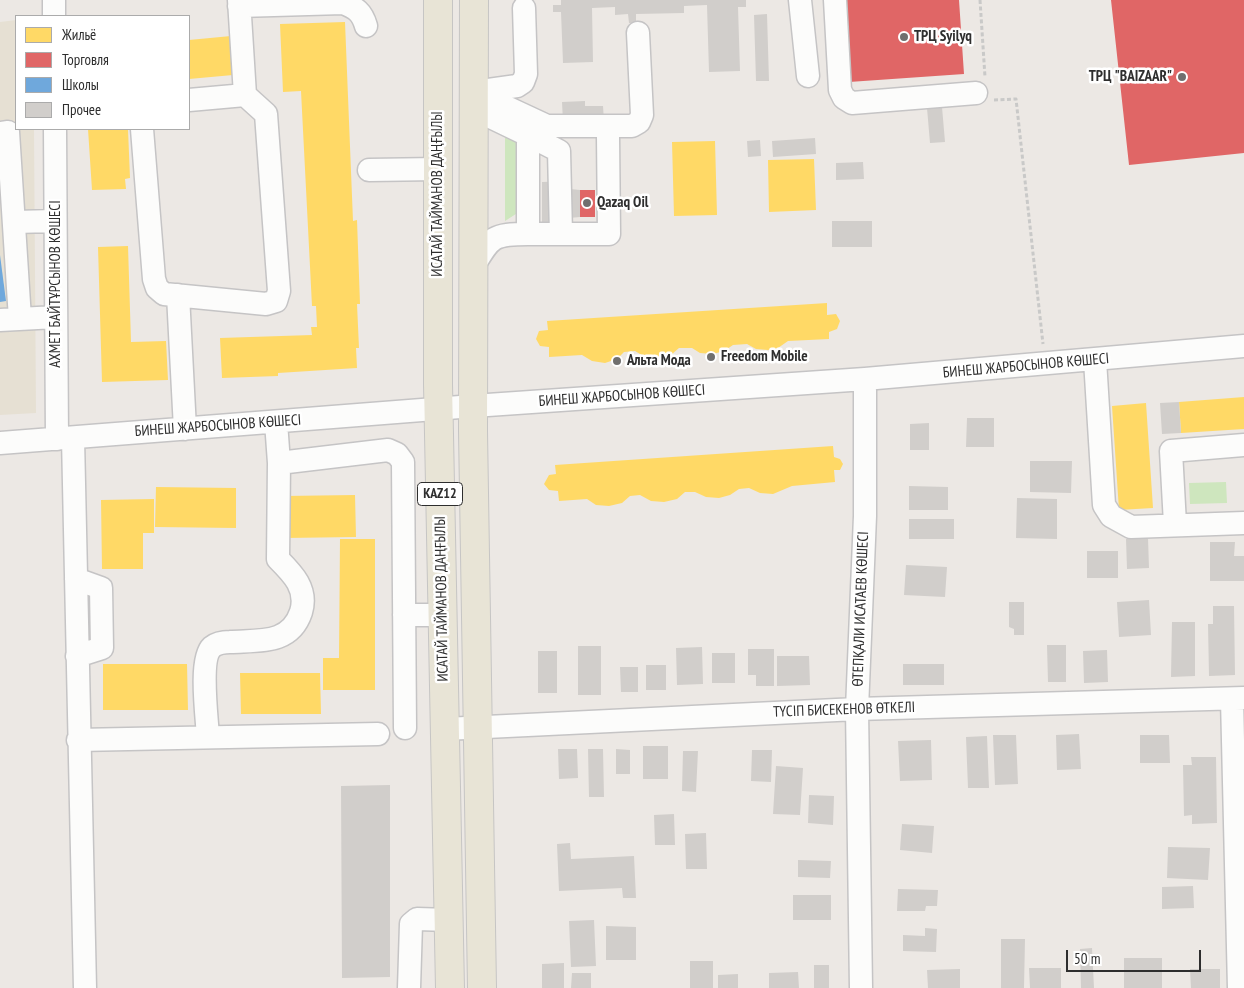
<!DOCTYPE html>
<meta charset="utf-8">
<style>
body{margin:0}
#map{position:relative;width:1244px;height:988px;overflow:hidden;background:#ece8e4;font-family:"PT Sans Narrow",sans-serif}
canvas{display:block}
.legend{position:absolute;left:15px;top:15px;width:175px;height:115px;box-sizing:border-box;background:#fff;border:1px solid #ababab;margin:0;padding:6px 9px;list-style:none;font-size:15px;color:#2e2e2e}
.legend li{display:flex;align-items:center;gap:10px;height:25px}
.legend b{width:25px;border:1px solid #ababab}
.scale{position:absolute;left:1066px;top:950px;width:135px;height:22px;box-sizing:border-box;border:2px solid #2e2e2e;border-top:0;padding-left:6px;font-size:15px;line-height:18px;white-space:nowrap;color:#2e2e2e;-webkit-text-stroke:4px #fff;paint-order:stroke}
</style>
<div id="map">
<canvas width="1244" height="988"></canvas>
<ul class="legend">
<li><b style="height:14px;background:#ffd966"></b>Жильё</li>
<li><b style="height:14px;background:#e06666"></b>Торговля</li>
<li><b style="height:14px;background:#6fa8dc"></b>Школы</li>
<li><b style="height:14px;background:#d1cecb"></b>Прочее</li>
</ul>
<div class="scale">50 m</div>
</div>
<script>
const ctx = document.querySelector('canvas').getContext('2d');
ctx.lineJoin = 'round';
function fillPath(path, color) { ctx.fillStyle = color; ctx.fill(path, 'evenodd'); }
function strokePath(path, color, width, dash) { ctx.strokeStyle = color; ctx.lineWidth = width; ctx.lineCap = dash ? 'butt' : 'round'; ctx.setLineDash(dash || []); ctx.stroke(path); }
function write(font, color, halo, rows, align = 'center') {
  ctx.font = font + ' "PT Sans Narrow",sans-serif'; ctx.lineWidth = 5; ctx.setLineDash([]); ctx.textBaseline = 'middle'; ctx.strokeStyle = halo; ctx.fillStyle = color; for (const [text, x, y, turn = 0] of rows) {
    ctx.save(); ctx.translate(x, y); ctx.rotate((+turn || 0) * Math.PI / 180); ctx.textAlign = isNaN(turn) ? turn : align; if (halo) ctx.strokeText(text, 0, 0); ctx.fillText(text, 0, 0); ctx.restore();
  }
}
const education = new Path2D(`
 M16,20V129H34L36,413L0,415V22Z`);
const green = new Path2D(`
 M505,136L518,142L519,212L505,221Z
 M1226,482L1227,503L1190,504L1189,483Z`);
const homes = new Path2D(`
 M345,22L353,221L357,220L360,304H357L359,348H356L357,368L278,373V376L222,378L220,338L312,335L311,327H317L316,306H312L301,91L283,92L280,24Z
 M231,36L233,75L189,79V40Z
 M88,129H128L130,178L125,179L126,189L92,190Z
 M715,141L717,215L674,216L672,142Z
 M814,159L816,210L769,212L768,160Z
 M128,246L131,342L166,341L168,380L102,382L98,247Z
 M827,303V315L836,314L840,321L837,329L829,332V339L788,341L778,348L768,350L756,349L747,344L733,345L724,351L713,354L700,353L692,348H679L671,355L659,359L645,357L635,351L624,352L617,359L605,363L592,361L582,355L549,357V347L540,346L536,339L539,331L548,330L547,321Z
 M1244,397V429L1181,433L1179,402Z
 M1146,403L1153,508L1119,510L1112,406Z
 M833,446L834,457L840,459L843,464L840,470H834L835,482L792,486L773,494L760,493L749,488L739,489L730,495L719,498L706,497L695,492H685L677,499L664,502L651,501L640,495L630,496L622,503L609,506L596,505L587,499L559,501L558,491L549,490L544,484L549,475L556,474L555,465Z
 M156,487L236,488V528L155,527Z
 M355,495L356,537L285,538L284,496Z
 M154,499V533H143V569H102L101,500Z
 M340,539H375V690H323V658H339Z
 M103,664H187L188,710H103Z
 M240,673H320L321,714H241Z`);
const shops = new Path2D(`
 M843,0H959L964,74L849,82Z
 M1111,0H1244V153L1129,165Z
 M580,190H595V217H580Z`);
const schools = new Path2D(`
 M0,255L6,301L0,302Z`);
const building = new Path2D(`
 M561,0H746V7H738L740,71L709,72L707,5L684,6V13L636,14V23H629L628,14L615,15V7L592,8L593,62L563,63L561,12H553V5H561Z
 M767,14L769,81H756L754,15Z
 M585,101V106H603L604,121L563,122L562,102Z
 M942,107L945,142L930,143L927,108Z
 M815,138L816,154L773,157L772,141Z
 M760,140L761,156L748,157L747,141Z
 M863,162L864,179L836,180V163Z
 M570,181V189L580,190V217L569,218L542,225V182Z
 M832,221H872V247H832Z
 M1179,402L1181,433L1162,434L1160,403Z
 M967,418H994V447H966Z
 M929,423V450H910V424Z
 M1030,461H1072L1071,493L1030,492Z
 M909,486L948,487V510H909Z
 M1017,498L1057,499V539L1016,538Z
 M909,519H954V539H909Z
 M1148,538L1149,568L1127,569L1126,539Z
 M1210,542H1235L1234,556H1244V581H1210Z
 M1087,551H1118V578H1087Z
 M906,565L947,567L945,597L904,595Z
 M1149,600L1151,635L1119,637L1117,602Z
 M1009,602H1024V635H1014V629L1009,627Z
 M1213,606H1234L1235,675L1209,676L1208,624H1213Z
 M1172,622H1195V676L1171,677Z
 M1047,645H1066V682H1048Z
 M578,646H601V695H578Z
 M702,647L703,684L677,685L676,648Z
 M748,649H774V686H756V675H748Z
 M1107,650L1108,682L1084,683L1083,651Z
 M538,651H557V693H538Z
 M712,653H735V683H712Z
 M777,656H809L810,685L777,686Z
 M903,664H944V685H903Z
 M646,665H666V690H646Z
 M620,667H638V692H621Z
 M1079,734L1081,769L1057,770L1056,735Z
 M993,735H1016L1018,784L995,785Z
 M1140,735H1169L1170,763H1140Z
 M987,736L989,788H968L966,737Z
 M931,740L932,780L900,781L898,741Z
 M643,746H668V779H643Z
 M558,749H577L578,778L559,779Z
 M588,749H603L604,797H589Z
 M616,749L630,750V774H616Z
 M752,750H772L771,782L751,781Z
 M683,751H698L696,792L682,791Z
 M1191,757H1216L1217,823L1192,824V815L1184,816L1183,765H1192Z
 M776,766L803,768L800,815L773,814Z
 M390,785V977L342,978L341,786Z
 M809,795L834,796L833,825L808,823Z
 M674,814L675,845H655L654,815Z
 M902,824L934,826L932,853L900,850Z
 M706,833L707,869H686L685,834Z
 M570,843L571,859L634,856L636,898H623L622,888L559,891L557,844Z
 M1168,847L1210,848L1208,880L1167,878Z
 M798,860L831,861L830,878L798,877Z
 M1193,886L1194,908L1162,909V887Z
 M898,889L938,890L937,906H926L925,911H897Z
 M793,895H831V920H793Z
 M594,920L596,966L571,967L569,921Z
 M606,926L636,927V960H606Z
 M925,928L937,929L936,952L903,951V935L925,936Z
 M1001,939H1025L1024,988H1001Z
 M1092,948L1094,988H1081L1080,949Z
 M1124,958H1162V988H1124Z
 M690,961H713V988H690Z
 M564,963V988H542V964Z
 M814,965H829V988H814Z
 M1029,968H1061V988H1030Z
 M960,969V988H928L927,970Z
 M1190,969H1220V988H1191Z
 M798,972L799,988H769V973Z
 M572,973H591V988H571Z
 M738,974V988H718V975Z`);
const path = new Path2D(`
 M980,0L985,77
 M994,100L1016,99L1043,344`);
const minor = new Path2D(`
 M54,0V16
 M800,0L808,76
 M835,0L840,90L844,98L852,103L976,93
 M239,6L343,3C356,8 362,12 366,26
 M474,92L547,126H632L639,122L642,115L638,33
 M474,92L517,86L523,82L526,74L524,8
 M189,100L245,95
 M55,129L57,439
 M142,129L154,279L157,288L164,294L266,304L276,301L279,291L266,114L245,95L239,0
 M0,133L8,132L20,319
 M528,135L559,151L561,234
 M369,170L438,169
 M14,222L55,221
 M528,234H609L608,136
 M473,267C491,237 492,234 528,234V135L474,109
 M178,295L185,429
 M0,320L56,317
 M1095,360L1104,505L1111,516L1131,527L1244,523
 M73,438L85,988
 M0,443L473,406L865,379L1244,346
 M279,463L388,450L397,454L403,462L405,728
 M1175,524L1171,451L1244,445
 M76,579L101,588L102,648L77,656
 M404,615H442
 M1232,699L1239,988
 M445,729L857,709L1244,698
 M208,737C207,718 199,659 212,647C217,643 225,642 230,642C259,640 290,645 301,612C308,589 293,574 278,559L279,463L276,422
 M78,740L378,734
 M409,988L411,924L417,919L449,920
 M861,988L857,709L865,516V379`);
const major = new Path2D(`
 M438,0V384L450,988
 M474,0L473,431L482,988`);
const markers = [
 [904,37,5,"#706f6e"],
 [1182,77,5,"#706f6e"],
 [587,203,5,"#706f6e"],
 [711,357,5,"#706f6e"],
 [617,361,5,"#706f6e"]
];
const shields = [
 [440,494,45]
];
const shieldNames = [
 ["KAZ12",440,494]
];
const poiNames = [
 ["ТРЦ Syilyq",914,37],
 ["ТРЦ \"BAIZAAR\"",1172,77,"right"],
 ["Qazaq Oil",597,203],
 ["Freedom Mobile",721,357],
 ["Альта Мода",627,361]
];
const streetNames = [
 ["ИСАТАЙ ТАЙМАНОВ ДАҢҒЫЛЫ",438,194,-90],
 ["АХМЕТ БАЙТҰРСЫНОВ КӨШЕСІ",56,284,-90],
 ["БИНЕШ ЖАРБОСЫНОВ КӨШЕСІ",1026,366,-5],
 ["БИНЕШ ЖАРБОСЫНОВ КӨШЕСІ",622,396,-4],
 ["БИНЕШ ЖАРБОСЫНОВ КӨШЕСІ",218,426,-4],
 ["ИСАТАЙ ТАЙМАНОВ ДАҢҒЫЛЫ",442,599,-91],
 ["ӨТЕПҚАЛИ ИСАТАЕВ КӨШЕСІ",861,609,-88],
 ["ТҮСІП БИСЕКЕНОВ ӨТКЕЛІ",844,710,-2]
];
fillPath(education, '#e6e0d3');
fillPath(green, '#cee6be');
fillPath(homes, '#ffd966');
fillPath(shops, '#e06666');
fillPath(schools, '#6fa8dc');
fillPath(building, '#d1cecb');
strokePath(minor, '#c5c4c5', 25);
strokePath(major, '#c6c5c4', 30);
strokePath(path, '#c9c9c8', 3, [4, 2.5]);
strokePath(minor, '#fcfcfb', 22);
strokePath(major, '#e8e4d6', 28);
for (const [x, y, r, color] of markers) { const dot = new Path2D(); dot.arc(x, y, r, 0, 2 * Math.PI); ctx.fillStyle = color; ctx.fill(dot); strokePath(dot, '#fff', 2); }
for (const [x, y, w] of shields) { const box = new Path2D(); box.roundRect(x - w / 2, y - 11.5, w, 23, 4); ctx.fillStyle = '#fff'; ctx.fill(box); strokePath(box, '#2e2e2e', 1); }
write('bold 14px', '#2e2e2e', null, shieldNames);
write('bold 15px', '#2e2e2e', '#fff', poiNames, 'left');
write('15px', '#2e2e2e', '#fff', streetNames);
</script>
